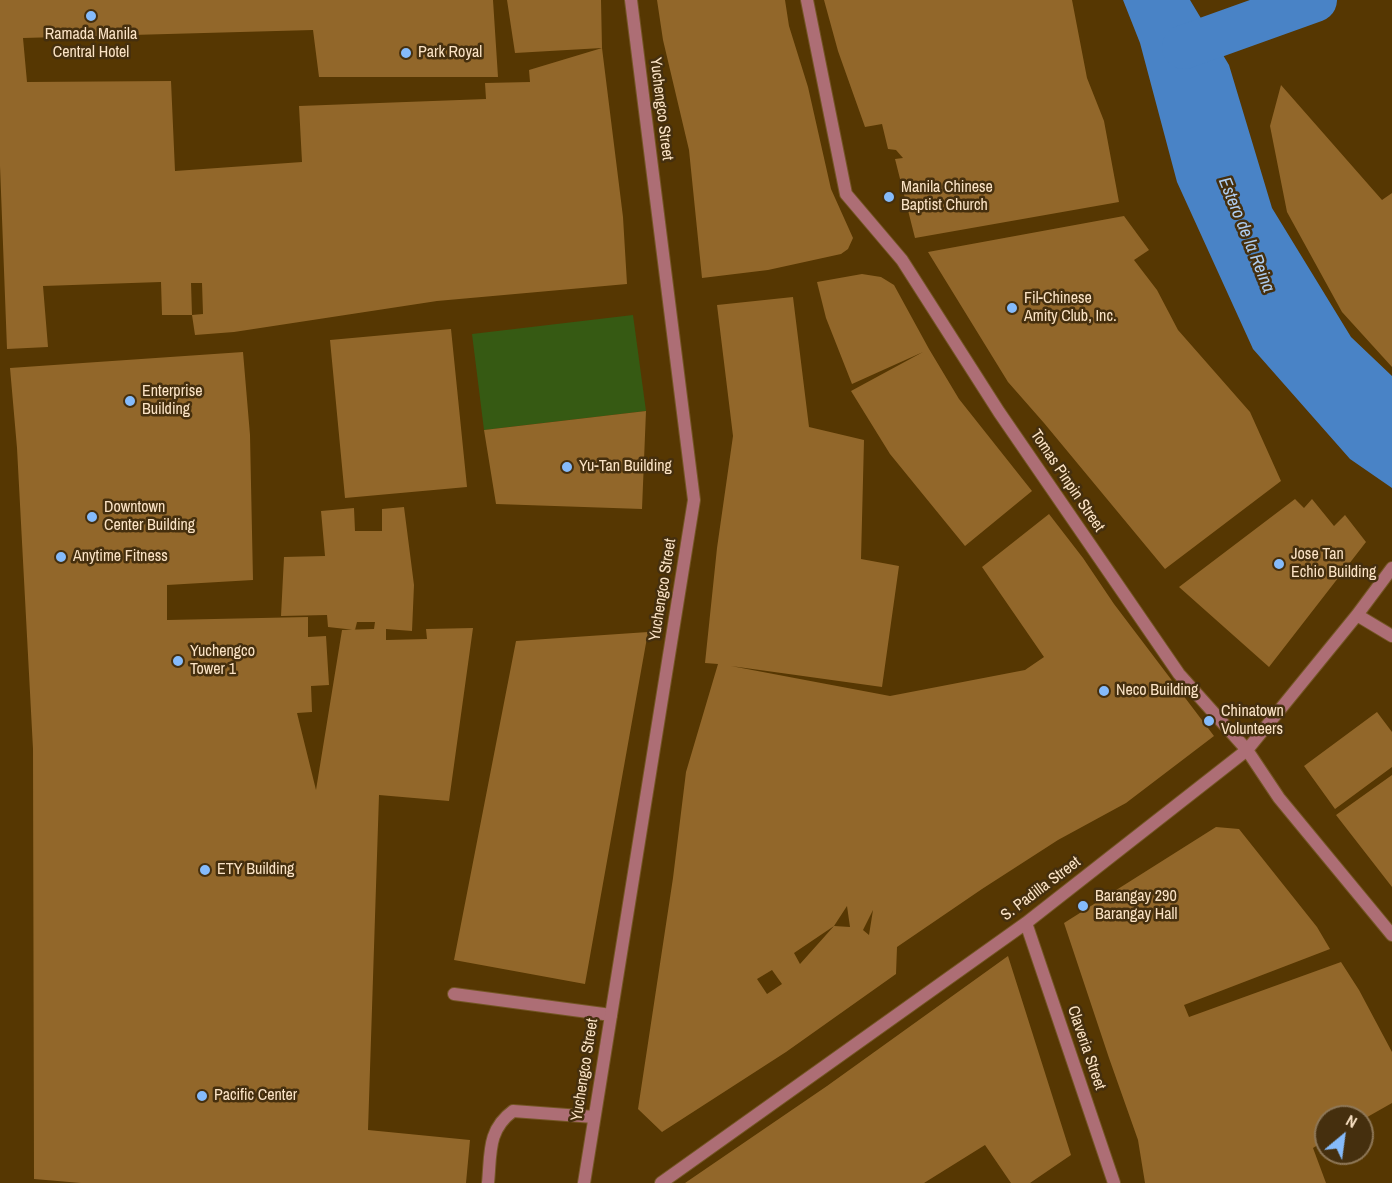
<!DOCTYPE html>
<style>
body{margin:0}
#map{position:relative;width:1392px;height:1183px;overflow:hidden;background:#563702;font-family:"Archivo Narrow",sans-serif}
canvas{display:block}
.north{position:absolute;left:1314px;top:1105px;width:60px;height:60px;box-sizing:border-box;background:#452f0e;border:2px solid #8e7757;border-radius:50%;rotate:29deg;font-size:16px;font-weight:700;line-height:24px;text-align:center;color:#fbe3c5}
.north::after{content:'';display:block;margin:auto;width:21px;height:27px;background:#85bbfb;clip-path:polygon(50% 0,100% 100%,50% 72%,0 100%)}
</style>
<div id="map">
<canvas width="1392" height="1183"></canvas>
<div class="north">N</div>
</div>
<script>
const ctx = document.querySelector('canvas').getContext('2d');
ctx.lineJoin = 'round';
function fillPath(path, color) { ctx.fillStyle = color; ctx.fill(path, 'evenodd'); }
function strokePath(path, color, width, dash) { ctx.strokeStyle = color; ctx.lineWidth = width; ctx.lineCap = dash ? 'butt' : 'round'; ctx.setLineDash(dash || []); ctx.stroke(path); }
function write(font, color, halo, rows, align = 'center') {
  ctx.font = font + ' "Archivo Narrow",sans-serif'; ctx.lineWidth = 5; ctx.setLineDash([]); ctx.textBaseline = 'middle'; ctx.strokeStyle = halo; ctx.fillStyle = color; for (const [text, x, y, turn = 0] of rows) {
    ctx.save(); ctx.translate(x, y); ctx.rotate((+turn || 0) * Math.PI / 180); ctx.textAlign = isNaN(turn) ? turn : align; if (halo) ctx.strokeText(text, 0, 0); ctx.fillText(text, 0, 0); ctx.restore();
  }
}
const green = new Path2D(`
 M633,315L646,411L484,430L472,334Z`);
const water = new Path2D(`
 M1123,0H1190L1229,65L1272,208L1351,337L1392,376V488L1350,459L1253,349L1177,182L1140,43Z`);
const canal = new Path2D(`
 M1184,47L1315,0`);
const building = new Path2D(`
 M0,0H493L498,77H319L313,30L23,38L27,82L171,81L175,171L302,162L299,106L486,99L485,83L530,82L529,70L602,48L515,53L507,0H601L602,48L623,217L627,284L437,301L234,332L195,335L192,315L203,314L202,283H191L192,315H162L161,282L43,286L48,347L7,349L0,166Z
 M657,0H785L789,26L808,87L831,189L853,238L848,249L841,254L768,270L702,278L689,150L663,40Z
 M824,0H1072L1087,78L1104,121L1119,202L915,238L895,159L903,158L896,150L888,149L882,124L865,127L838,51Z
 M1281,85L1382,200L1392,193V367L1342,312L1287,212L1270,126Z
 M1124,216L1149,250L1134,260L1157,290L1178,330L1250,412L1281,481L1165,569L1044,423L1008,382L928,252Z
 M862,274L881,277L894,285L929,349L959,399L1032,491L965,546L890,454L851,391L923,352L852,384L826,318L817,282Z
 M793,297L809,427L864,440L861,559L899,566L882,687L731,666L890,696L1025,670L1044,657L982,567L1049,514L1083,558L1114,604L1214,736L1126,803L1058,840L982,889L897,947L896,974L786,1052L662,1132L638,1109L673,878L686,772L718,664L705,663L717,548L733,436L717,305ZM847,906L850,927L834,926L800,964L794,953L834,926ZM873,910L869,935L863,930ZM772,970L782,984L767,994L757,979Z
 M451,329L467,487L345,498L330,340Z
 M243,352L250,435L253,580L167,585V620L308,617V637L326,636L329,685L311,686L312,712L297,713L316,790L342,630L374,629L375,622H357L355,630L328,627L327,615L281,616L284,557L325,556L321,511L354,508L355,531H382V509L404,507L414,585L412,631L386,629V640L427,639L426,629L473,628L449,801L379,795L368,1130L470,1140L466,1183H81L34,1179L33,749L17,448L10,368Z
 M646,411L642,509L496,504L484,430Z
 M1295,499L1304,508L1312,499L1334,526L1345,515L1366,542L1269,667L1179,587Z
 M648,632L585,984L454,960L516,641Z
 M1377,712L1392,732V767L1335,809L1304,766Z
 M1392,775V887L1336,815Z
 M1216,827L1239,829L1317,927L1330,949L1184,1005L1189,1017L1341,962L1359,990L1392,1052V1103L1362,1120V1117H1326V1140L1313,1148L1326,1183H1145L1138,1140L1109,1058L1064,923Z
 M1008,956L1071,1155L1030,1183H1011L985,1145L924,1183H685L827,1086Z`);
const service = new Path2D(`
 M454,994L611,1015
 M488,1183C491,1154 487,1130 513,1111L594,1117`);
const minor = new Path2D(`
 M807,0L846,194L902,260L999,412L1179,674L1247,750L1279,798L1392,935
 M1357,615L1392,636
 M1026,923L1114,1183
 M584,1183L694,500L631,0
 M661,1183L1026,923L1247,750L1357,615L1392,568`);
const markers = [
 [91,16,6,"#85bbfb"],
 [406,53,6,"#85bbfb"],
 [889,197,6,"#85bbfb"],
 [1012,308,6,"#85bbfb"],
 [130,401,6,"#85bbfb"],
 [567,467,6,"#85bbfb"],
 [92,517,6,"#85bbfb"],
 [61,557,6,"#85bbfb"],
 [1279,564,6,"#85bbfb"],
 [178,661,6,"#85bbfb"],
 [1104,691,6,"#85bbfb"],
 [1209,721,6,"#85bbfb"],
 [205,870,6,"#85bbfb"],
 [1083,906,6,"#85bbfb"],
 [202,1096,6,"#85bbfb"]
];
const poiNames = [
 ["Ramada Manila",91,35,"center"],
 ["Central Hotel",91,53,"center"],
 ["Park Royal",418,53],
 ["Manila Chinese",901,188],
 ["Baptist Church",901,206],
 ["Fil-Chinese",1024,299],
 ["Amity Club, Inc.",1024,317],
 ["Enterprise",142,392],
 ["Building",142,410],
 ["Yu-Tan Building",579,467],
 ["Downtown",104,508],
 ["Center Building",104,526],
 ["Jose Tan",1291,555],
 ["Echio Building",1291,573],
 ["Anytime Fitness",73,557],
 ["Yuchengco",190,652],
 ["Tower 1",190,670],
 ["Neco Building",1116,691],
 ["Chinatown",1221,712],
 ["Volunteers",1221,730],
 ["ETY Building",217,870],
 ["Barangay 290",1095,897],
 ["Barangay Hall",1095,915],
 ["Pacific Center",214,1096]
];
const streetNames = [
 ["Yuchengco Street",661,109,83],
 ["Tomas Pinpin Street",1067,481,56],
 ["Yuchengco Street",663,590,-81],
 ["S. Padilla Street",1041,889,-37],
 ["Claveria Street",1086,1048,71],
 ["Yuchengco Street",585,1070,-81]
];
const waterNames = [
 ["Estero de la Reina",1246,235,68]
];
fillPath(green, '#365a13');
fillPath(water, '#4983c6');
strokePath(canal, '#4983c6', 44);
fillPath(building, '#92672a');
strokePath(service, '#745625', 14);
strokePath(minor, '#745625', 14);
strokePath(service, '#ad6e75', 12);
strokePath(minor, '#ad6e75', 12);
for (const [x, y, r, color] of markers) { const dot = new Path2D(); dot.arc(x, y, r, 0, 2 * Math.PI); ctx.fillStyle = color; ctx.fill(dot); strokePath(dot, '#452f0e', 2); }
write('16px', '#fbe3c5', '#452f0e', poiNames, 'left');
write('16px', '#fbe3c5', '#452f0e', streetNames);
write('italic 18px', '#aeccef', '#452f0e', waterNames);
</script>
